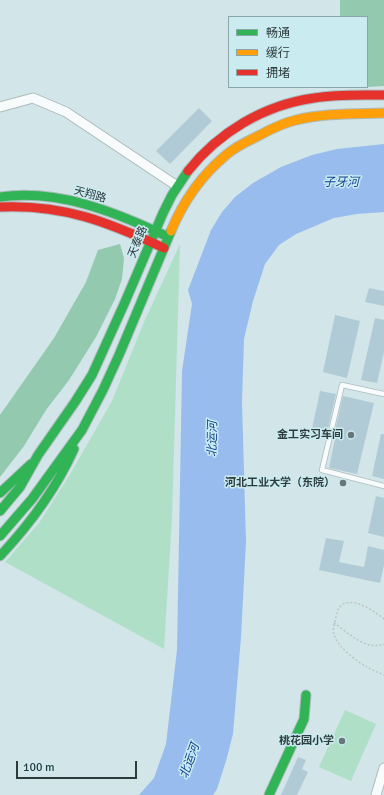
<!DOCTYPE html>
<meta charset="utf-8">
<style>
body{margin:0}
#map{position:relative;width:384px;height:795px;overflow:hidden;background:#d2e5e8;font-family:Signika,"Noto Sans SC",sans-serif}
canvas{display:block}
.legend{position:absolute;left:228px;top:16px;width:140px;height:72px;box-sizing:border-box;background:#caebf0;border:1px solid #8ca5a8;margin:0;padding:5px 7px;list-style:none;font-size:12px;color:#2e3b3d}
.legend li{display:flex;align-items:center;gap:8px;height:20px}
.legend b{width:20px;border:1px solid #8ca5a8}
.scale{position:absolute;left:16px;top:761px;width:121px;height:18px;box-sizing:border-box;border:2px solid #2e3b3d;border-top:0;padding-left:5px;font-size:12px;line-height:14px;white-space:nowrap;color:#2e3b3d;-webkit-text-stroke:3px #caebf0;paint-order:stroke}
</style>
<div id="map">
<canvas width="384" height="795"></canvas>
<ul class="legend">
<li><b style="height:5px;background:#30b455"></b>畅通</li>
<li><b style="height:5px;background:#ff9f0a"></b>缓行</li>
<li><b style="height:5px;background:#e5322d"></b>拥堵</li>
</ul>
<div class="scale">100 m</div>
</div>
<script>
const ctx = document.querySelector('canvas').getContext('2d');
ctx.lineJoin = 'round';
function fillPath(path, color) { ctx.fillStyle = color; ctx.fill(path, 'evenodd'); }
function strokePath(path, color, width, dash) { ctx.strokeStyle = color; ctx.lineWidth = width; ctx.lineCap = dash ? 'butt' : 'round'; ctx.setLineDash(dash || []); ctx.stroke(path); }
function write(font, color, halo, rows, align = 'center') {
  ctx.font = font + ' Signika,"Noto Sans SC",sans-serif'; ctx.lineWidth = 3; ctx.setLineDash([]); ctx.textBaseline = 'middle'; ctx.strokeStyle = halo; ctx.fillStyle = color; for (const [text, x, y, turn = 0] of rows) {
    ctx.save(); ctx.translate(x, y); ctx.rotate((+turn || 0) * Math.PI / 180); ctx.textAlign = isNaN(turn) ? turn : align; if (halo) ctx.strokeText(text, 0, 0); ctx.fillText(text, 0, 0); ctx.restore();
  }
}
const green = new Path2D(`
 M180,244L172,518L164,649L5,562L39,523L69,476L112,401L144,322Z
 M345,710L376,724L351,781L319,767Z`);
const forest = new Path2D(`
 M340,0H384V86L367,87V17H340Z
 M120,244L124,258L122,279L115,299L96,337L69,380L46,410L24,446L0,477V415L54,338L86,282L98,250Z`);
const water = new Path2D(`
 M384,144V212L357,214L334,218L296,234L279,245L265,264L253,301L244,339L242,402L246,542L241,637L233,734L226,761L217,789L213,795H139L154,778L166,744L177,650L182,371L192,304L188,290L211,230L222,212L235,197L253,183L281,167L312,155L337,149Z`);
const building = new Path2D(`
 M199,108L212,121L170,164L156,151Z
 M369,288L384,291V306L365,302Z
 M335,315L360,321L347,378L323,372Z
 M375,318L384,320V352L377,383L361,380Z
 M320,391L336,394L326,437L311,434Z
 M343,396L374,403L357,474L329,468L335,439H333Z
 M381,434H384V479L372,476Z
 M376,496L384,498V537L368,533Z
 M326,538L344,541L339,562L364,567L368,546L384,550V565L380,583L319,570Z
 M298,757L306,760L302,769L308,772L297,795H281Z`);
const path = new Path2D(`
 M384,619C371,608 340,589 336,617C335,623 332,629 334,635C338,647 356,661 367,667C372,670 378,672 384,675
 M334,623C349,633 365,651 384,644`);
const lane = new Path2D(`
 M384,394L342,385L322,470L384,486`);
const street = new Path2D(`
 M0,107L33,98L66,112L177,186
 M376,795L384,768`);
const fast = new Path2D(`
 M0,197C57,189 113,211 164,235
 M0,493L31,464
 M0,511L20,487L38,455L75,402L92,375L125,302L163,213L172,195L188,171
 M0,536L32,499L82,430L103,390L119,355L171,231
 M0,556C30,524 56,489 74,449
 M269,795L304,719L306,695`);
const slow = new Path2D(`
 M171,231C183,202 202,175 226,155C236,146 248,141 260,135C271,129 283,123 296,120C325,113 355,114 384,113`);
const jam = new Path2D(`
 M188,171C219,132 264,105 314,98C337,94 361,95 384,95
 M0,207C63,204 108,222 164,248`);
const markers = [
 [351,435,4,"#677679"],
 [343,483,4,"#677679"],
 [342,741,4,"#677679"]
];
const streetNames = [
 ["天翔路",90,195,15],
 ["天泰路",138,242,-68]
];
const poiNames = [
 ["金工实习车间",343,435],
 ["河北工业大学（东院）",335,483],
 ["桃花园小学",334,741]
];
const waterNames = [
 ["子牙河",341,183],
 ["北运河",213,439,-89],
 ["北运河",190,761,-70]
];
fillPath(green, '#afe0c7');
fillPath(forest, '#93c9ae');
fillPath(water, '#99bcee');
fillPath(building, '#b0cbd5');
strokePath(lane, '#adbbbd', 6);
strokePath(street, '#adbbbd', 11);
strokePath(fast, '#adbbbd', 11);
strokePath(slow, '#adbbbd', 11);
strokePath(jam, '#adbbbd', 11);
strokePath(path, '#bec4c5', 1.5, [2, 2]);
strokePath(lane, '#f8fbfc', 4.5);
strokePath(street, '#f8fbfc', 9);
strokePath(fast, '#30b455', 9);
strokePath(slow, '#ff9f0a', 9);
strokePath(jam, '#e5322d', 9);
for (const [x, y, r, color] of markers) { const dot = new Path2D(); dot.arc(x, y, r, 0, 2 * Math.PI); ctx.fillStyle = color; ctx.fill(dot); strokePath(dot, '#caebf0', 1.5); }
write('11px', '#2e3b3d', '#caebf0', streetNames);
write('bold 11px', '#2e3b3d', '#caebf0', poiNames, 'right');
write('italic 12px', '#0e4191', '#caebf0', waterNames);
</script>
